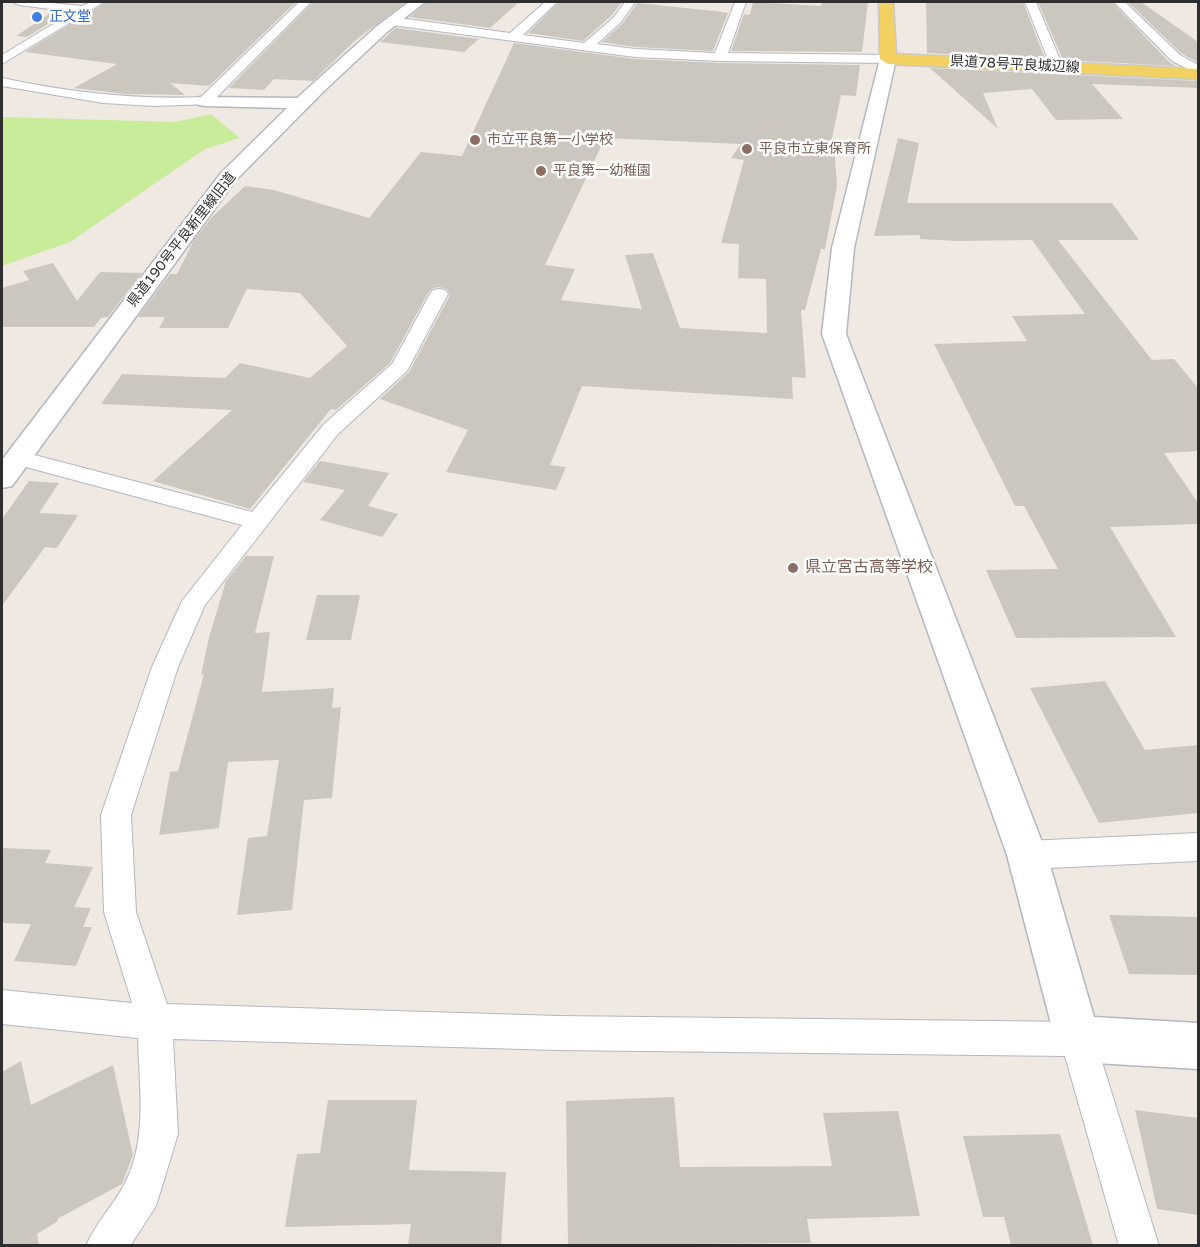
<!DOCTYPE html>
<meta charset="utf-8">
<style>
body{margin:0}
#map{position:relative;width:1200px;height:1247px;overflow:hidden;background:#efe9e1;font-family:"Varela Round",sans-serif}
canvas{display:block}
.frame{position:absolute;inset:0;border:3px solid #2e2e2e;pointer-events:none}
</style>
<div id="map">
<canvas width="1200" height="1247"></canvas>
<div class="frame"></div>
</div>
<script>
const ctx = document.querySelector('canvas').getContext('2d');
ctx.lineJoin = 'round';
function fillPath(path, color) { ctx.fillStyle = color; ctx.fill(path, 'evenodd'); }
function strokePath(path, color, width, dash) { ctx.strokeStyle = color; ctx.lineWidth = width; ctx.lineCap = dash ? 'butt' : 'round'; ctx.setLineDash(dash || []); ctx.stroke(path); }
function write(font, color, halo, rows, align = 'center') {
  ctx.font = font + ' "Varela Round","Noto Sans JP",sans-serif'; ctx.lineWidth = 5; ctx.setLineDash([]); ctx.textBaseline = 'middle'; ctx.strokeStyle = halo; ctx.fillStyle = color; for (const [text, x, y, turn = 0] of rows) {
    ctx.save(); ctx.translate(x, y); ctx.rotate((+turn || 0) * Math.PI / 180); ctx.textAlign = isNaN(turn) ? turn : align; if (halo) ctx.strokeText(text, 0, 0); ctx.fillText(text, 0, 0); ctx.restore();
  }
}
const pitch = new Path2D(`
 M211,114L240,138L205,149L70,242L2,266V117L176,122Z`);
const building = new Path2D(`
 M106,2H296L209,86L170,83L185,95L126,94L74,88L117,64L25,52Z
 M313,2H406L357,39L313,81L274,79L264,90L229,88Z
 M427,2H519L490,28L410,17Z
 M559,2H622L611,16L583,41L528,33Z
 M753,2L821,6L822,2H868L862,52L731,51L744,14L750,15Z
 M926,2H1023L1045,59L927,53Z
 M1038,2H1112L1170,63L1176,66L1063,60Z
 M1128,2H1141L1198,42V63L1181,53Z
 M637,3L715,11L728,13L713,51L635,47L602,42L623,23Z
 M52,12L66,13L27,37L16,36Z
 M396,28L479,39L464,52L380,42Z
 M514,43L635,59L720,63L860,65L856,96L841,95L831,143L834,144L837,186L825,249H821L805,310H801L806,378L792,377L793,399L582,386L550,465L566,467L556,490L446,472L468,430L380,399L409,372L450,295L447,289L439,287L433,288L428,293L390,363L336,410L331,409L250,509L153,481L232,410L101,404L122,374L225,378L240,363L310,378L347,346L300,293L247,289L228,328H159L165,317H138L170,274H177L194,240L211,218L245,186L274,190L369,218L421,152L462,156ZM605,138L741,144L731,158L744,160L721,243L739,244L738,278L766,279L767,333L680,328L653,253L625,255L642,309L561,300L575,269L545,265Z
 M930,68L1198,81V88L1092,84L1123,119L1056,120L1032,89L983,93L998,129Z
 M898,138L919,143L907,203H1112L1139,240H1058L1152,360L1174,359L1198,388V451L1164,453L1198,503V524L1110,527L1176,637L1016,638L986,570L1058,569L1024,506H1015L934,344L1027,341L1012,316L1085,314L1032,240L957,241L920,239V235L874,236Z
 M53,263L77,301L100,272L142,273L108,317L101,318L94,327H2V288L29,280L23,271Z
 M320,461L389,473L368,506L398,514L382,537L320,520L345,490L303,482Z
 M29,481L59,483L39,513L78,515L57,548L45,547L2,606V519Z
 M246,556H274L255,633L270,632L262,692L334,688L332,708L341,707L332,798L304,800L292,910L237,915L248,838L267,836L279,760L228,762L219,828L159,835L170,772L178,771L204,674L201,675L209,637L226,581Z
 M317,595H360L351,640H306Z
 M1105,681L1145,750L1198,745V813L1099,823L1030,688Z
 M2,848L51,850L45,863L93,867L74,907L91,908L83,927H92L76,966L14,961L31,924L2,923Z
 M1109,915L1198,917V975L1129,974Z
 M21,1061L31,1105L113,1065L133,1155L122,1184L57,1219L58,1221L37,1234L39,1245H2V1072Z
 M674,1097L680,1167L832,1166L823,1113L898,1111L920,1216L807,1219L811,1243L568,1245L566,1101Z
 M328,1100H417L409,1170L506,1172L501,1245H408L411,1224L285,1227L297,1154L320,1153Z
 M1135,1110L1198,1118V1215L1157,1209Z
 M1060,1134L1093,1245H1011L1004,1217H983L963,1136Z`);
const street = new Path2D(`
 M13,2H42L82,6L91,2H104L2,64V55L73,12L19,5Z
 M299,2H311L210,104L154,106L103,103L2,86V78C68,92 134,100 201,97Z
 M545,2H557L523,35L584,43L613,18L625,2H635L621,22L597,44L635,49L715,53L735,2H746L728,53L888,55L894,59L888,63L720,61L635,57L392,25L386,21L392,17L510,33Z
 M1025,2H1036L1063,67L1062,70H1052L1051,67Z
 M1114,2H1125L1180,55L1198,65V74L1172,61Z
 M439,289L445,290L448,294L407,371L338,434L205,605L178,667L131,815L136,912L167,1004L558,1016L1078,1022L1090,1027L1095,1039L1159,1246H1119L1065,1056L558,1050L173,1039L178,1134L156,1206L130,1246H86C96,1222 114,1205 125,1183C148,1139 139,1085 138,1038L2,1024V990L132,1003L104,912L101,815L152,667L182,601L242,525L11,463L8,458L11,453L19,451L252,512L324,424L392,364L430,294L433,290Z
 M1198,833V861L1027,869L1016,865L1012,855L1016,845L1027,841Z`);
const secondary = new Path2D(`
 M409,2H425L387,32L324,91L235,181L12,486L2,488V460L221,173L287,108L205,106L199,105L196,101L199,97L297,98L377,26Z
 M888,54L896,59L854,248L846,334L1047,855L1094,1017L1198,1023V1069L1078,1062L1062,1055L1055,1039L1007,855L822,334L832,248L880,59Z`);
const primary = new Path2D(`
 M879,2H893L896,54L1198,69V79L888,64L880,59Z`);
const markers = [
 [37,17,6,"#3f7fe0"],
 [475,140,6,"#8d6e63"],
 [747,149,6,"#8d6e63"],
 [541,171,6,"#8d6e63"],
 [793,568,6,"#8d6e63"]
];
const farShopnames = [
 ["正文堂",49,17]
];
const farStreetnames = [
 ["県道78号平良城辺線",1015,65,3],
 ["県道190号平良新里線旧道",182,240,-52]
];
const farEducationnames = [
 ["市立平良第一小学校",487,140],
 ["平良市立東保育所",759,149],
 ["平良第一幼稚園",553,171]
];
const educationNames = [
 ["県立宮古高等学校",805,568]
];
fillPath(pitch, '#c9ec9a');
fillPath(building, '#cbc7bf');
strokePath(street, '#b4b7c1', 2);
strokePath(secondary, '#b4b7c1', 3);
strokePath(primary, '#c9c9c9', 3);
fillPath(street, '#fff');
fillPath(secondary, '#fff');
fillPath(primary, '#f2d163');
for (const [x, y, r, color] of markers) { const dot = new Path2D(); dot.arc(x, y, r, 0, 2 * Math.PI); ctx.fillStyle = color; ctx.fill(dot); strokePath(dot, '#fff', 2); }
write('14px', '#366cbe', '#fff', farShopnames, 'left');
write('14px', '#2e2e2e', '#fff', farStreetnames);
write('14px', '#785e54', '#fff', farEducationnames, 'left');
write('16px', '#785e54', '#fff', educationNames, 'left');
</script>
